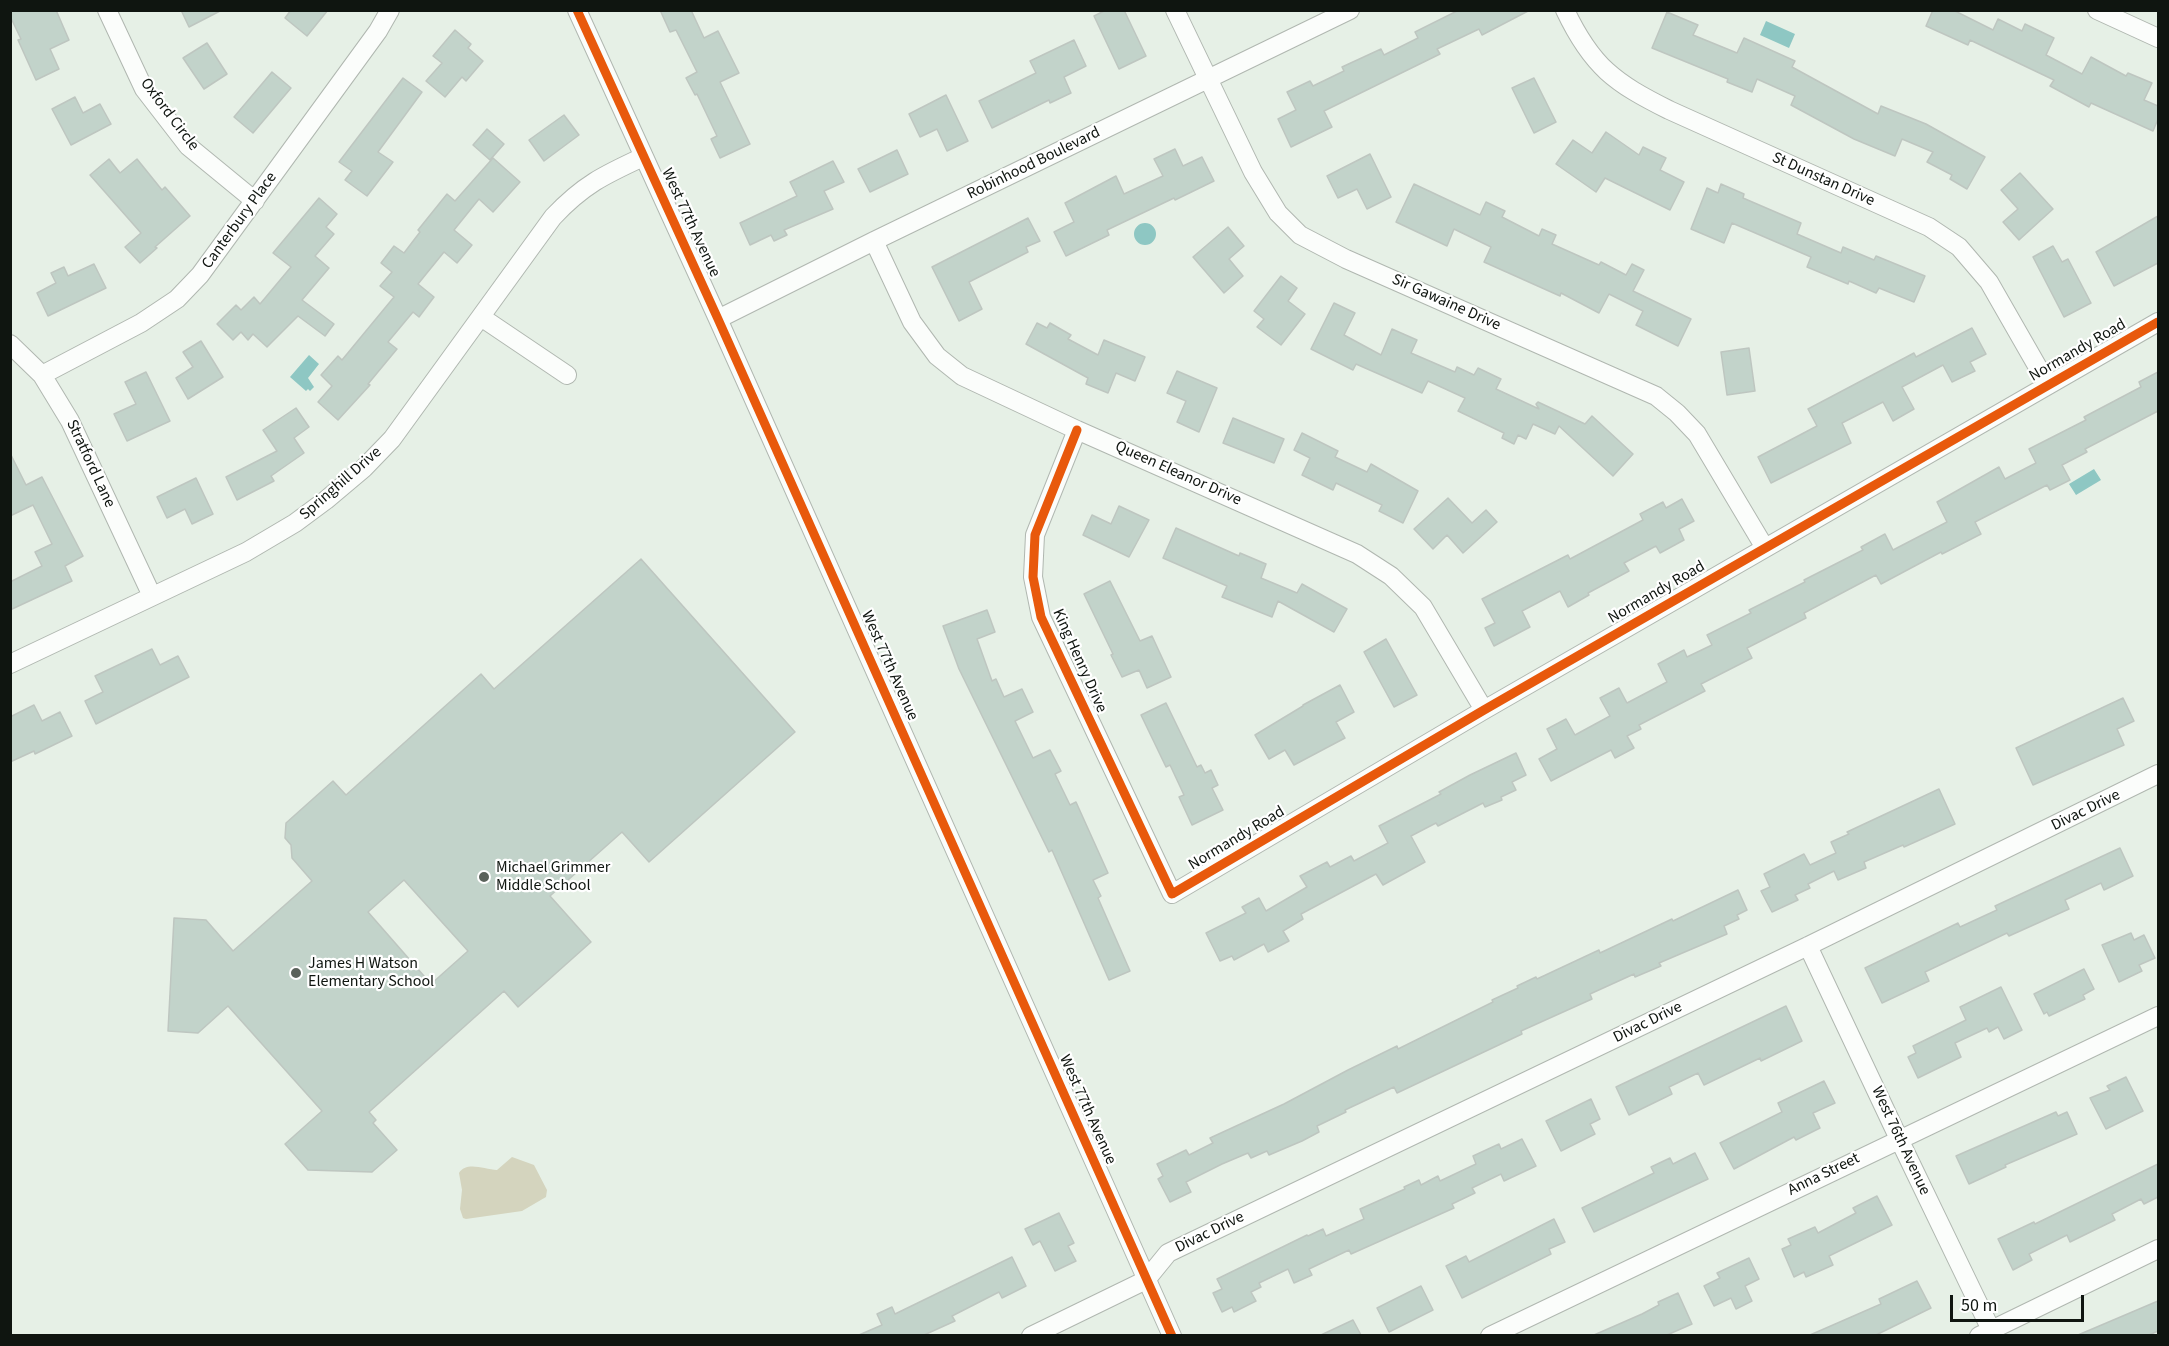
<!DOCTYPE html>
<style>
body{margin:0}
#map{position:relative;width:2169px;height:1346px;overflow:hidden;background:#e6f0e6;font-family:"Source Sans 3",sans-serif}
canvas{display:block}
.frame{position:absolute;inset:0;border:12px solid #0f1510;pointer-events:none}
.scale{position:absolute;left:1950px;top:1295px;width:134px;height:27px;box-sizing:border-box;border:3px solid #0f1510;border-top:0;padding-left:8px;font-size:18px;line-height:21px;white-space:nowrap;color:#0f1510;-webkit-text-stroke:4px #fff;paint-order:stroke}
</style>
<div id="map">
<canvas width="2169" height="1346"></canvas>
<div class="frame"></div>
<div class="scale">50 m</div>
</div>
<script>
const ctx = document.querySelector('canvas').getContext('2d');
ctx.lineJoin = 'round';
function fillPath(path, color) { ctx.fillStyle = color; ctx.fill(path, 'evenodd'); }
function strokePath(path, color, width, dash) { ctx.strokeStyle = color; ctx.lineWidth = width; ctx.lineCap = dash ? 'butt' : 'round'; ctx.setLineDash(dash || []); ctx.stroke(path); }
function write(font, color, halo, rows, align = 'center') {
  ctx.font = font + ' "Source Sans 3",sans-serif'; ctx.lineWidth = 4.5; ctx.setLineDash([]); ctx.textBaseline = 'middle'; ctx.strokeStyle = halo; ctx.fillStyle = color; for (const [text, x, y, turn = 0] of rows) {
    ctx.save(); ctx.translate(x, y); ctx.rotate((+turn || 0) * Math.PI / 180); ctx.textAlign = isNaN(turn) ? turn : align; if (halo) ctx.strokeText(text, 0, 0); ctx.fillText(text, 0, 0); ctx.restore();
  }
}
const green = new Path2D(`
 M512,1157L534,1165L547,1190L546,1197L522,1211L466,1219L463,1218L460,1209L462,1190L459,1173C466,1161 484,1169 497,1170Z`);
const water = new Path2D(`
 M1766,21L1795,34L1789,48L1760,35Z
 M1134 234a11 11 0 1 1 22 0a11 11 0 1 1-22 0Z
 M309,355L319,364L308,378L314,387L310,391L308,389L306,391L290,377Z
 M2094,469L2101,480L2076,495L2069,484Z`);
const building = new Path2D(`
 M10,10H56L69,40L50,49L59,69L36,80L18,40L21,39L10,16Z
 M181,10H222L189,27Z
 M291,10H328L307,36L285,18Z
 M660,10H691L704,38L718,31L739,73L720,82L750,144L720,158L711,139L717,136L697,94L695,95L686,78L697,72L676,30L670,32Z
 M1106,10H1124L1146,56L1119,69L1094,16Z
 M1459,10H1530L1482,35L1479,29L1437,49L1440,54L1324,111L1332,127L1291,147L1278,119L1296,110L1287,92L1310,81L1313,86L1344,71L1342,67L1381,49L1384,55L1418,38L1415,32Z
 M1933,10H1953L1993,30L1998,19L2022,31L2025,24L2054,38L2046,55L2082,74L2091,57L2126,76L2128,73L2152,83L2144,100L2158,106V119L2153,131L2091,103L2089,107L2050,86L2054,80L1970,40L1968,45L1926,26Z
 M1667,12L1698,25L1693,35L1737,53L1744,38L1795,61L1792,67L1878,114L1881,106L1926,124L1985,157L1967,189L1950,179L1952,175L1927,162L1933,152L1902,139L1895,156L1854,139L1791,105L1795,96L1757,79L1752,92L1727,82L1728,79L1652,48Z
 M455,30L471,44L468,48L483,61L466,81L462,77L445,97L426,81L442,63L433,56Z
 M1074,40L1086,66L1064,77L1071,93L1050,103L1049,100L992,128L979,101L1036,73L1030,61Z
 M207,43L227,74L204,89L183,58Z
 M272,72L291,88L253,133L234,117Z
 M403,78L422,92L378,152L393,162L367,196L345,180L352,171L339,162Z
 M1534,78L1556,122L1534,133L1512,88Z
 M946,95L968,141L947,151L937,129L920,137L909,114Z
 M75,97L83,113L100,104L111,124L71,145L52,109Z
 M564,115L579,135L544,161L529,140Z
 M487,129L504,144L490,160L473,145Z
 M1606,132L1639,155L1643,147L1666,158L1660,170L1684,182L1670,210L1605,178L1596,192L1556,164L1573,140L1592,153Z
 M1175,149L1183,166L1202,157L1214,181L1175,200L1174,198L1107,230L1109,235L1066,256L1054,232L1074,222L1065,203L1116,176L1124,194L1163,176L1154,159Z
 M897,150L908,174L870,192L858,169Z
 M1370,154L1391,197L1367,209L1357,189L1338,198L1327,176Z
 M493,158L520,182L493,212L479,199L454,230L472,245L457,263L444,252L418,284L434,297L419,317L413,312L388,342L397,349L368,384L370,385L338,420L318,402L332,386L321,375L338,356L342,360L394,297L380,286L392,272L381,263L394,246L404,253L420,232L418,230L447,194L455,201Z
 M109,159L120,173L137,159L162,190L165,187L190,216L155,247L157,248L140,263L125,247L141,233L90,175Z
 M833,161L844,182L824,191L833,209L784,230L787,235L774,241L771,235L750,245L740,223L797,196L790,182Z
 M2020,173L2053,209L2019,240L2003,222L2018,209L2001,190Z
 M1414,184L1480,215L1486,202L1505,211L1502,217L1539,236L1542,229L1556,235L1552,244L1599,265L1601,262L1626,275L1632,264L1644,270L1633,291L1691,319L1678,346L1636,325L1643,311L1609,294L1599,313L1561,293L1560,296L1484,262L1491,247L1454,229L1447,246L1396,222Z
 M1721,184L1744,194L1743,198L1801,223L1797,234L1841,253L1843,247L1874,260L1876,256L1925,276L1914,302L1879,288L1876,293L1849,281L1848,284L1807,267L1811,257L1732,223L1724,243L1691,229L1707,188L1718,193Z
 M319,198L337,214L326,227L334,234L315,256L329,268L302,300L334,324L325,336L298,316L267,347L253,334L248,340L241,332L233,340L217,324L236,305L241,310L254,297L260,304L291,267L273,253Z
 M2158,216V263L2114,286L2096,252Z
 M1028,218L1040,241L1026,247L1028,252L969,282L982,309L959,321L932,267Z
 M1228,227L1244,246L1229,259L1243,276L1224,293L1193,257Z
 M2053,246L2062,262L2068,259L2091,303L2064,317L2033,257Z
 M94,264L106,288L48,316L37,293L56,283L51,273L64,267L68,276Z
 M1281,276L1297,288L1288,301L1305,314L1281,345L1257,327L1264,319L1254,311Z
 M1334,303L1355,313L1344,335L1381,355L1392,329L1417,340L1411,353L1455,372L1457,367L1474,375L1478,368L1501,379L1496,389L1539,409L1536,404L1538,402L1585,424L1592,416L1633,454L1613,476L1559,426L1555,434L1533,424L1526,439L1518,435L1514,444L1502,438L1504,433L1458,411L1465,398L1428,381L1422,393L1356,364L1353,370L1311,349Z
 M1037,323L1047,328L1050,323L1071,335L1068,339L1098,355L1104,340L1145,357L1135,381L1116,373L1108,393L1086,384L1088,378L1026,344Z
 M1972,328L1986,354L1970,362L1975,371L1952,382L1943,365L1902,387L1914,409L1893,421L1883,402L1842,423L1851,443L1771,483L1758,457L1817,426L1808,409L1914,353L1916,357Z
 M201,341L223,377L188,399L176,378L193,367L183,352Z
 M1749,348L1755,391L1727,395L1721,352Z
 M1177,371L1217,388L1199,432L1177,422L1186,401L1167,393Z
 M146,372L170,421L127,441L114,414L136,404L125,382Z
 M2158,372V411L2085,449L2087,452L2062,465L2070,480L2050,490L2047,485L1975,522L1981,534L1942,554L1941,552L1881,584L1876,575L1804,613L1806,618L1747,648L1752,658L1701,684L1705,691L1639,725L1641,729L1627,736L1634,748L1615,758L1611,750L1551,781L1539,759L1557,749L1547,729L1566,719L1575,735L1610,716L1600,698L1619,688L1627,703L1667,682L1658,664L1684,650L1687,657L1712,645L1707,635L1751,613L1749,610L1805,582L1804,580L1863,550L1861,547L1885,534L1893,550L1947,522L1937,502L1999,467L2005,479L2036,463L2029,449L2086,420L2084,417L2141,387L2139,382Z
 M296,408L309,427L294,438L304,453L271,476L274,481L237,500L226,477L277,451L263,430Z
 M1233,418L1284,439L1274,463L1223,443Z
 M1302,433L1338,451L1335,457L1367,472L1371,464L1418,491L1403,523L1379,511L1382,505L1336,483L1333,490L1302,475L1310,458L1294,450Z
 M10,453L26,485L42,477L83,556L65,566L72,581L10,610V582L42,566L35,552L52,544L33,505L10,516Z
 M196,478L213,514L192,524L185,509L167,518L157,497Z
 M1448,498L1472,523L1486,510L1497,522L1463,553L1447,535L1433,549L1414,529Z
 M1682,499L1694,521L1679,529L1684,540L1660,553L1656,546L1624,563L1629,571L1588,593L1589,595L1568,607L1560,591L1522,611L1530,627L1494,646L1485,628L1495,623L1482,599L1568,555L1570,559L1643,520L1640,514L1663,502L1666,508Z
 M1119,506L1149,520L1129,557L1083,535L1092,515L1111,524Z
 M1176,528L1239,556L1240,553L1266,564L1261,578L1297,593L1302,584L1347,609L1334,632L1278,601L1272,617L1222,597L1227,586L1163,558Z
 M641,559L795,732L649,862L622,832L550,896L591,942L518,1007L504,991L369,1112L376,1120L373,1123L397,1150L372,1172L308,1170L285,1144L322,1111L228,1006L198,1033L168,1031L174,918L206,920L233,951L312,881L292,858L291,845L285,838L286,823L333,781L346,795L481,674L494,689ZM404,880L468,951L431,984L368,912Z
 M1110,581L1140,641L1152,636L1171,677L1147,688L1139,670L1122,677L1111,655L1113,654L1084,594Z
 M987,610L995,632L977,639L992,681L996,679L1004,697L1022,689L1033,712L1015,721L1033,758L1050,750L1061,771L1055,774L1070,805L1076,802L1108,873L1093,880L1101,896L1098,898L1130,971L1109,980L1052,850L1049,852L959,669L943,626Z
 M1386,639L1417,695L1394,707L1364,652Z
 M152,649L160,665L178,656L189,677L96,724L85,701L103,692L95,676Z
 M1340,685L1354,712L1336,722L1345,738L1294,765L1285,750L1269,759L1255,735L1303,706V705Z
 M2123,698L2134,721L2117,729L2124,745L2033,785L2016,748Z
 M1166,703L1197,767L1201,765L1205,773L1211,770L1218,785L1212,788L1223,810L1192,825L1179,797L1184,795L1170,765L1166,767L1141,715Z
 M34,705L42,721L60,712L72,736L35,754L34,751L10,762V717Z
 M1516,753L1526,775L1512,782L1516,790L1501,797L1502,800L1485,807L1483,803L1438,826L1436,823L1411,836L1425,862L1383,885L1376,874L1301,914L1303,919L1283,931L1289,941L1268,952L1264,944L1234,960L1232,956L1220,961L1206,933L1246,913L1242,907L1259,898L1266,911L1307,887L1300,876L1327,862L1330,867L1351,856L1354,861L1388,843L1379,826L1441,794L1439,792L1470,775Z
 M1939,789L1955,824L1904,847L1903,845L1864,862L1866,868L1838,880L1834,871L1808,884L1810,888L1795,895L1798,900L1772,912L1761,891L1770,887L1764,874L1804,854L1810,865L1836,853L1831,842L1849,834L1847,832Z
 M2120,848L2133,876L2104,890L2101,883L2065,900L2069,909L2009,936L2007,933L1925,972L1929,981L1882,1003L1865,968L1958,923L1960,927L1997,910L1995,906Z
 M1738,890L1747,910L1737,915L1739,919L1724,926L1727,934L1659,963L1661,966L1635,977L1634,974L1590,994L1592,999L1521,1031L1522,1034L1397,1093L1394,1087L1345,1110L1346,1112L1317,1126L1319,1132L1302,1141L1269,1155L1267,1151L1251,1158L1248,1153L1222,1164L1186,1182L1191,1192L1170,1202L1158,1179L1163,1176L1157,1164L1186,1150L1189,1155L1213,1143L1210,1138L1284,1104L1348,1070L1397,1046L1398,1049L1493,1002L1492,1000L1518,988L1517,986L1536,977L1537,979L1599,950L1600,953L1672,919L1673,921Z
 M2131,933L2134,940L2144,935L2155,958L2139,965L2142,971L2119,982L2102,945Z
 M2084,969L2094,989L2083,995L2085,999L2049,1016L2047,1012L2044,1014L2034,994Z
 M2001,987L2022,1030L2004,1039L1998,1027L1989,1032L1987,1028L1955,1043L1961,1057L1918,1078L1908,1057L1916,1053L1913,1046L1966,1020L1960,1007Z
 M1786,1006L1802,1041L1761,1061L1760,1058L1704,1085L1698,1073L1669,1087L1672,1094L1629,1115L1616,1087Z
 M2126,1077L2143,1111L2106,1129L2090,1098L2110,1090L2107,1086Z
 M1824,1081L1835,1103L1813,1113L1820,1128L1796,1140L1794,1137L1734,1169L1720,1143L1782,1112L1778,1103Z
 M1591,1099L1600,1119L1590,1124L1595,1134L1561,1151L1546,1121Z
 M2056,1112L2058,1116L2067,1112L2077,1134L2005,1165L2006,1167L1969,1184L1956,1156Z
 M1522,1139L1536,1166L1504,1181L1501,1174L1472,1188L1475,1193L1452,1204L1454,1208L1351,1254L1349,1250L1309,1269L1312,1275L1294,1283L1288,1269L1259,1283L1261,1287L1251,1292L1256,1301L1234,1312L1232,1307L1222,1312L1213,1293L1222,1289L1217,1279L1307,1235L1308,1236L1323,1229L1326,1236L1364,1219L1360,1209L1405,1189L1404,1187L1419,1180L1421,1185L1438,1176L1440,1181L1476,1164L1473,1156L1499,1144L1501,1149Z
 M1695,1153L1708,1179L1594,1232L1582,1208L1654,1173L1651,1167L1670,1158L1673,1164Z
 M2158,1164V1197L2144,1204L2141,1199L2112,1214L2115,1220L2070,1242L2067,1235L2029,1254L2032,1260L2013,1270L1998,1239L2034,1222L2035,1224Z
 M1877,1196L1892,1225L1829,1256L1833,1265L1806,1277L1804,1272L1794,1277L1782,1249L1791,1245L1788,1239L1815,1227L1818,1233L1856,1213L1853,1208Z
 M1059,1213L1074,1243L1068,1246L1076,1261L1055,1271L1040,1241L1033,1245L1025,1229Z
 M1554,1219L1565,1242L1549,1249L1551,1254L1462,1298L1446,1266L1466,1256L1469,1262Z
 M1012,1257L1026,1286L1002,1298L999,1292L952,1316L955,1321L924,1335H859L882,1325L877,1314L892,1307L895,1314Z
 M1749,1258L1759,1279L1745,1286L1752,1301L1736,1309L1731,1298L1714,1306L1704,1286L1720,1278L1717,1273Z
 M1917,1281L1931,1308L1876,1335H1810L1881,1304L1879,1299Z
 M1421,1286L1433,1310L1389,1332L1377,1308Z
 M1678,1293L1692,1324L1667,1335H1594L1642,1314L1659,1305L1658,1302Z
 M2158,1301V1331L2149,1335H2078Z
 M1353,1320L1361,1335H1321Z`);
const minor = new Path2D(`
 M107,10L144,89L188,146L255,201
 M577,10L718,319L1172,1336
 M1175,10L1253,172L1278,213L1300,235L1346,259L1656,396L1677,413L1697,434L1765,548
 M1565,10C1592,67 1615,83 1669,110L1929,227L1959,247L1989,282L2048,385
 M2097,10L2158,38
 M874,241L912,322L937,356L962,376L1077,430L1357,554L1391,576L1423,607L1484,710
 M481,317L567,375
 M718,319L874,241L1350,10
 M10,344L42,375L70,421L152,596
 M42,375L141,323L177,299L200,275L378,31L390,10
 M1077,430L1035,535L1033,577L1041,617L1172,894L1484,710L2158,322
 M10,664L246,552L295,523L326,500L364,468L392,439L553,217C583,185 604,175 643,157
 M1808,946L1899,1139L1994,1336
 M1031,1336L1146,1280L1168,1253L1808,946L2158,774
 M1490,1336L2158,1016
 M1979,1336L2158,1249`);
const cycleway = new Path2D(`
 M577,10L718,319L1172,1336
 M1077,430L1035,535L1033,577L1041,617L1172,894L1484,710L2158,322`);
const markers = [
 [484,877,6,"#5a625b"],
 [296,973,6,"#5a625b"]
];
const streetNames = [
 ["Oxford Circle",169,115,53],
 ["Robinhood Boulevard",1034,164,-26],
 ["St Dunstan Drive",1823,180,24],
 ["Canterbury Place",240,221,-54],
 ["West 77th Avenue",690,223,65],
 ["Sir Gawaine Drive",1446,303,24],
 ["Normandy Road",2078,351,-30],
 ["Stratford Lane",90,464,65],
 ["Queen Eleanor Drive",1178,474,24],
 ["Springhill Drive",341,484,-41],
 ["Normandy Road",1657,593,-30],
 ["King Henry Drive",1079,661,66],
 ["West 77th Avenue",889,666,66],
 ["Divac Drive",2086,811,-26],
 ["Normandy Road",1237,839,-31],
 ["Divac Drive",1648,1023,-26],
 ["West 77th Avenue",1087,1110,66],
 ["West 76th Avenue",1900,1141,65],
 ["Anna Street",1824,1175,-26],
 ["Divac Drive",1210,1233,-26]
];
const poiNames = [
 ["Michael Grimmer",496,868],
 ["Middle School",496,886],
 ["James H Watson",308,964],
 ["Elementary School",308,982]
];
fillPath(green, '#d4d4be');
fillPath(water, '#8ec7c3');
fillPath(building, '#c2d3ca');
strokePath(building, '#bec6c0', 1.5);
strokePath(minor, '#b0b7b0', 20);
strokePath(minor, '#fbfdfb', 18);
strokePath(cycleway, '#e8590c', 9);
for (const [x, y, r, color] of markers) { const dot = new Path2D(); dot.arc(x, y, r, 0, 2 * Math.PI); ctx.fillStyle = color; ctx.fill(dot); strokePath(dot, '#fff', 2); }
write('16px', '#0f1510', '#fff', streetNames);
write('16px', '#0f1510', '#fff', poiNames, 'left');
</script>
